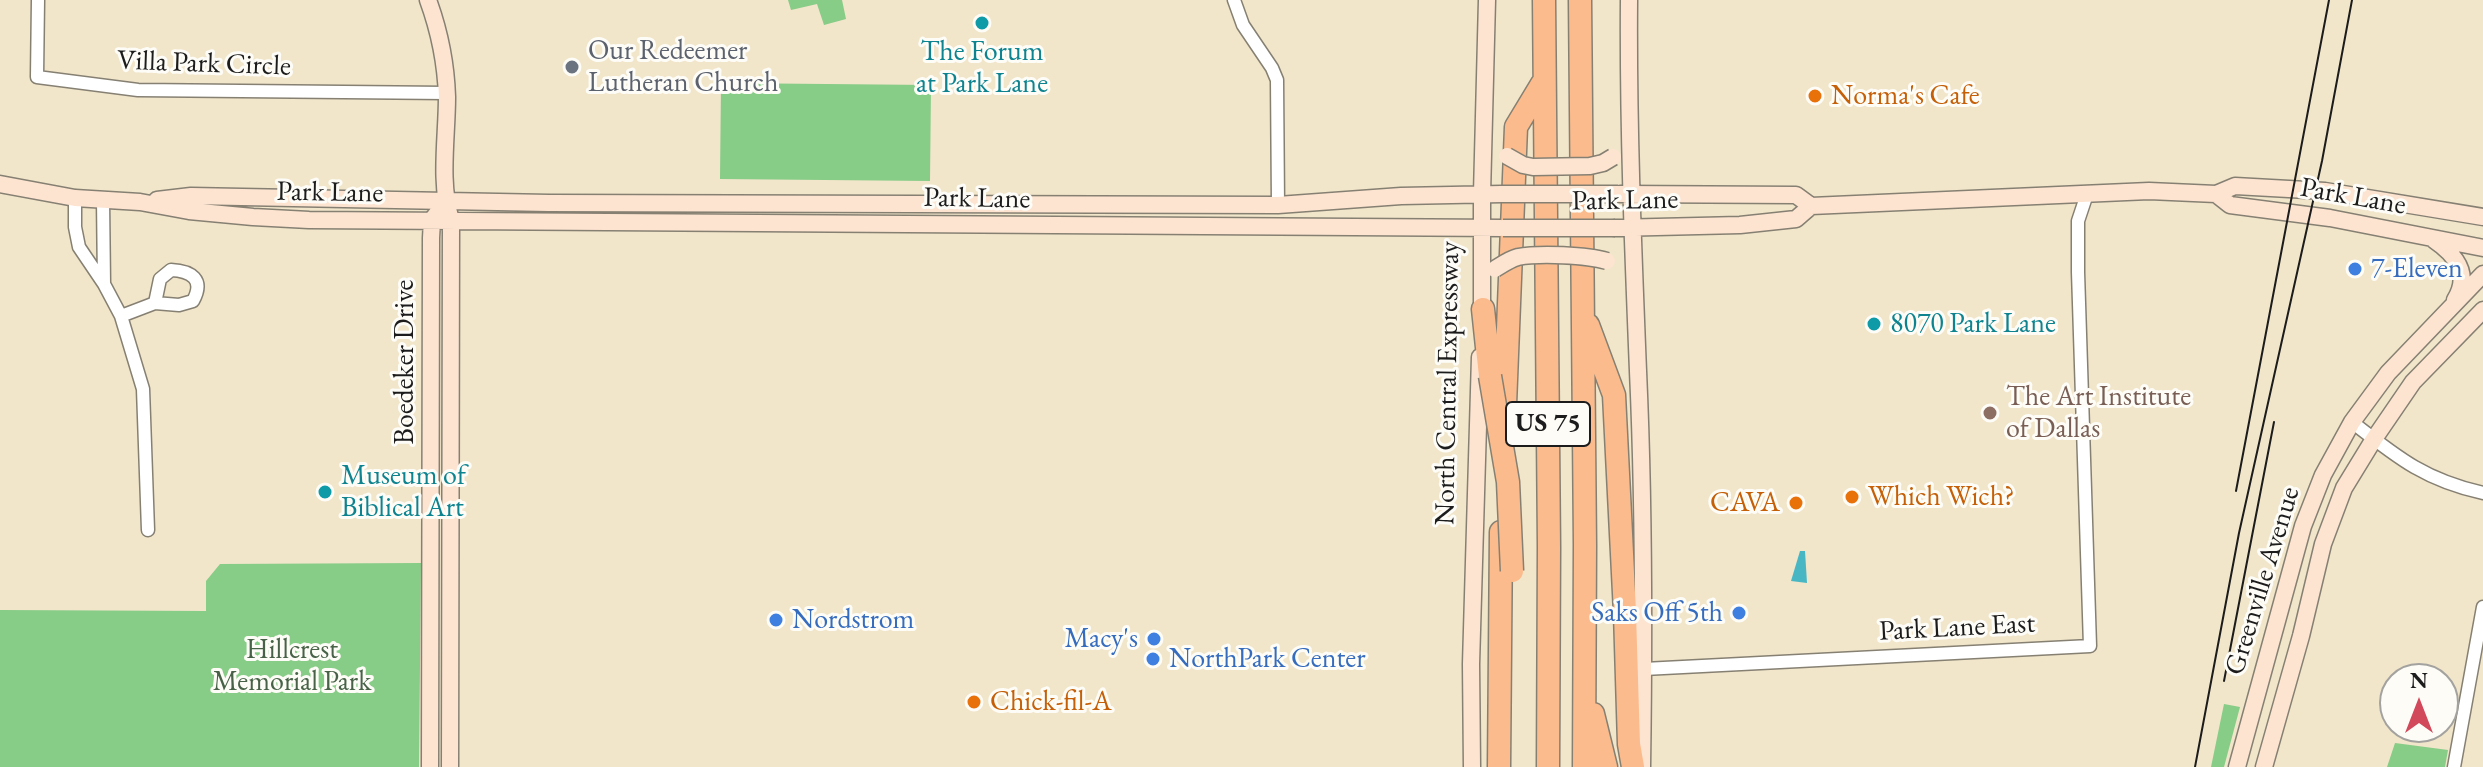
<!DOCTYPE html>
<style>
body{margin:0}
#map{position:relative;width:2483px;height:767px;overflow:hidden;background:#f1e5ca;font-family:"EB Garamond",serif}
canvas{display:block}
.north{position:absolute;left:2379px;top:663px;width:80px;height:80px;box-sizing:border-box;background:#fdfcf7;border:2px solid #a3a29f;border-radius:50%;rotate:0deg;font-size:22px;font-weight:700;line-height:32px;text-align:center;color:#1c1c1c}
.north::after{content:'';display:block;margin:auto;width:28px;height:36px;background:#d1495b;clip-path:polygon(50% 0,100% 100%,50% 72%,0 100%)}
</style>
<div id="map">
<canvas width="2483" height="767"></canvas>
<div class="north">N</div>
</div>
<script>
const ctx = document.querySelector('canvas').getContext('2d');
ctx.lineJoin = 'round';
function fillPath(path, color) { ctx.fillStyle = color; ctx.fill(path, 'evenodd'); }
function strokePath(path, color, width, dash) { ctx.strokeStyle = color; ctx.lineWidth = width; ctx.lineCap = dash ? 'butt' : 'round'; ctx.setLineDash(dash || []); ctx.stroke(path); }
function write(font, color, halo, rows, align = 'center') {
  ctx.font = font + ' "EB Garamond",serif'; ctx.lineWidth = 6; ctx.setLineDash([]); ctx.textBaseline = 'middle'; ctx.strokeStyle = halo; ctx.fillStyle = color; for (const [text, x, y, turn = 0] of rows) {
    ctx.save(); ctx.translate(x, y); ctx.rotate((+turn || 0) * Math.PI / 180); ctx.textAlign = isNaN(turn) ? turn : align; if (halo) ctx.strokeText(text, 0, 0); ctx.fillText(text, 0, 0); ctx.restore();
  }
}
const green = new Path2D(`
 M788,0H842L846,19L824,25L817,4L791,10Z
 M721,83L931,85L930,181L720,179Z
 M421,563L419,767H0V610L206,611V581L220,564Z
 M2224,704L2240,707L2224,767H2211Z
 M2395,743L2448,750L2445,767H2387Z`);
const water = new Path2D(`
 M1800,551H1805L1807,583L1791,581Z`);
const street = new Path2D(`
 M38,0L37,77L138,90L447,93
 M1234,0L1243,25L1272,68L1277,80L1278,205
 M75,198V227L79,247L104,284L121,316L143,389L148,530
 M103,200L104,284
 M171,270C191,271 205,279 193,301L179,305L155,303L160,279Z
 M121,316L155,303
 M2352,422C2398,458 2425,480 2483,493
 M1644,669L2090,646L2078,272V221L2087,194
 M2454,767L2483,607`);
const secondary = new Path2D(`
 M428,0C439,30 446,65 447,97C447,137 439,182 451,220L450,767
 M1629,0C1628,124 1633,247 1638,371C1644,503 1644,635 1642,767
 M0,184L75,198L140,202L189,211L253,217L309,220L1503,228
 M1620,194L1796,195L1811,206
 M2216,194L2235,186L2325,191L2483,217
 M157,200L191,196L549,203L1278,205L1401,196L1502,194
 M1615,228L1740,225L1796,219L1811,206L2149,191L2216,194L2230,205L2330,218L2483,248
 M2434,240C2456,255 2471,274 2455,300
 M1482,318V194L1487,0
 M430,767L431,238L432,220L438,212
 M1472,767L1471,664L1480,357
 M2237,767L2303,526L2323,475L2352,422L2388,373L2483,274
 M2264,767L2301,636L2323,544L2344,488L2374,439L2413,382L2483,310`);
const highway = new Path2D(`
 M1544,0L1549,547L1548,767
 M1580,0L1585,545L1584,767
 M1483,309L1490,376
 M1588,325L1614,395L1625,613L1629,744L1633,767
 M1504,430L1516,127L1542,84
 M1593,714L1606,767
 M1499,767L1501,532`);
const tram = new Path2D(`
 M2236,491L2329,0
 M2224,681L2274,422
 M2195,767L2239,533L2322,161L2352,0`);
const secondaryBridge = new Path2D(`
 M1507,156L1523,165L1533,167L1590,166L1603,163L1613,157
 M1502,194H1618
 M1503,228H1615
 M1495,269C1503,264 1510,259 1518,257C1539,253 1587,255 1607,261`);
const highwayBridge = new Path2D(`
 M1490,376L1508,482L1512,571`);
const markers = [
 [982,23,8,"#0f9aa8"],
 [572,67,8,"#6b7280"],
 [1815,96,8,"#e8710a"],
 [2355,269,8,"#3f7fe0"],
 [1874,324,8,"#0f9aa8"],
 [1990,413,8,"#8d6e63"],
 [325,492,8,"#0f9aa8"],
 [1852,497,8,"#e8710a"],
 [1796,503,8,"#e8710a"],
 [1739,613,8,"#3f7fe0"],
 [776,620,8,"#3f7fe0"],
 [1154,639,8,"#3f7fe0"],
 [1153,659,8,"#3f7fe0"],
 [974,702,8,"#e8710a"]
];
const shields = [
 [1548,424,84]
];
const shieldNames = [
 ["US 75",1548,424]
];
const worshipNames = [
 ["Our Redeemer",588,51],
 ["Lutheran Church",588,83]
];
const cultureNames = [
 ["The Forum",982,52,"center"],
 ["at Park Lane",982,84,"center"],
 ["8070 Park Lane",1890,324],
 ["Museum of",341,476],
 ["Biblical Art",341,508]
];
const streetNames = [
 ["Villa Park Circle",204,64,2],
 ["Park Lane",330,193,1],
 ["Park Lane",2353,197,10],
 ["Park Lane",977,199,1],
 ["Park Lane",1625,201,-1],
 ["Boedeker Drive",405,362,-90],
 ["North Central Expressway",1448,383,-89],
 ["Greenville Avenue",2263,581,-73],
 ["Park Lane East",1957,628,-3]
];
const foodNames = [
 ["Norma's Cafe",1831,96],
 ["Which Wich?",1868,497],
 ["CAVA",1780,503,"right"],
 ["Chick-fil-A",990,702]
];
const shopNames = [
 ["7-Eleven",2371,269],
 ["Saks Off 5th",1723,613,"right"],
 ["Nordstrom",792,620],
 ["Macy's",1138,639,"right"],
 ["NorthPark Center",1169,659]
];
const educationNames = [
 ["The Art Institute",2006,397],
 ["of Dallas",2006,429]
];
const parkNames = [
 ["Hillcrest",292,650],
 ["Memorial Park",292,682]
];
fillPath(green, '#87cc87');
fillPath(water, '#49b7c3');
strokePath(street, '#868073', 15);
strokePath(secondary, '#868073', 19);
strokePath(highway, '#868073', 25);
strokePath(street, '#fff', 12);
strokePath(secondary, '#fde4d1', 16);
strokePath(highway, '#fbbb8c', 22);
strokePath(tram, '#1c1c1c', 2);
strokePath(secondaryBridge, '#868073', 19, []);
strokePath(highwayBridge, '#868073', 25, []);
strokePath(secondaryBridge, '#fde4d1', 16);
strokePath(highwayBridge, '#fbbb8c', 22);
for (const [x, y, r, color] of markers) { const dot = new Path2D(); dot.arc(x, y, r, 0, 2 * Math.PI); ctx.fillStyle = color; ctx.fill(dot); strokePath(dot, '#fdfcf7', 3); }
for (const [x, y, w] of shields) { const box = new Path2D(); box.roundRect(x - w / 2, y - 22, w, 44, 6); ctx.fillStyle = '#fdfcf7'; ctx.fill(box); strokePath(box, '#1c1c1c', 2); }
write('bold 26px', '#1c1c1c', null, shieldNames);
write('28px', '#5b616d', '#fdfcf7', worshipNames, 'left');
write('28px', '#0d838f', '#fdfcf7', cultureNames, 'left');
write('28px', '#1c1c1c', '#fdfcf7', streetNames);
write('28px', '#c56008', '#fdfcf7', foodNames, 'left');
write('28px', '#366cbe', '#fdfcf7', shopNames, 'left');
write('28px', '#785e54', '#fdfcf7', educationNames, 'left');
write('28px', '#476247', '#fdfcf7', parkNames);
</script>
